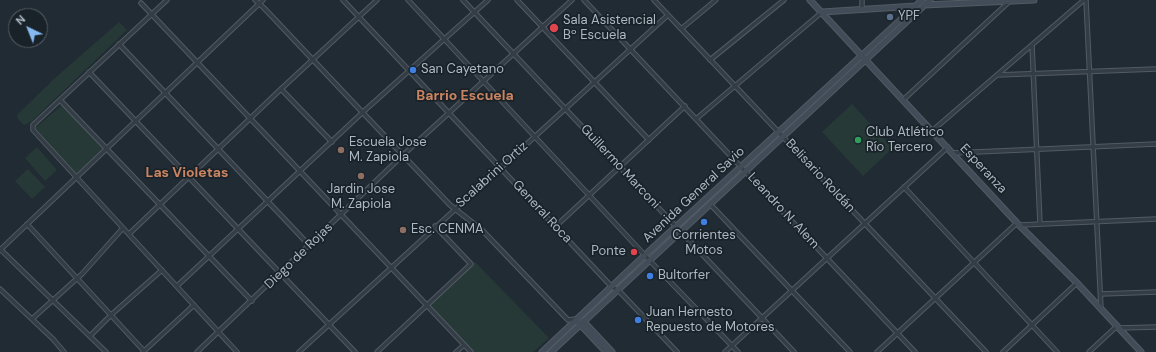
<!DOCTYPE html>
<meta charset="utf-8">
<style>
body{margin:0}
#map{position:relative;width:1156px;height:352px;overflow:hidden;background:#212b34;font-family:"DM Sans",sans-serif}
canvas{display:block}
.north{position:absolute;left:8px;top:8px;width:40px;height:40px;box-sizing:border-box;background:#192229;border:1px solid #555e66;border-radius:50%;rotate:317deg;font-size:11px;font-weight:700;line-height:16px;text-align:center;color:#aeb8c2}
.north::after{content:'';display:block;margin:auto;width:14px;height:18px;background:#86b9ef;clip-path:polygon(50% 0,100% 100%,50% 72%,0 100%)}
</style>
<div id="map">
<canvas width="1156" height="352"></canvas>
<div class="north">N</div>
</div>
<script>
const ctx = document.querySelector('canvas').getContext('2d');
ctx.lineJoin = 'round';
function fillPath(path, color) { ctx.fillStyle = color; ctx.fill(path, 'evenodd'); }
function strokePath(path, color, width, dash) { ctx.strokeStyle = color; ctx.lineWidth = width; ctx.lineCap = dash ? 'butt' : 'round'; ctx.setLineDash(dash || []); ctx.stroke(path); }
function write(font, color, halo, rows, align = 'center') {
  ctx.font = font + ' "DM Sans",sans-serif'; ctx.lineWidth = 3.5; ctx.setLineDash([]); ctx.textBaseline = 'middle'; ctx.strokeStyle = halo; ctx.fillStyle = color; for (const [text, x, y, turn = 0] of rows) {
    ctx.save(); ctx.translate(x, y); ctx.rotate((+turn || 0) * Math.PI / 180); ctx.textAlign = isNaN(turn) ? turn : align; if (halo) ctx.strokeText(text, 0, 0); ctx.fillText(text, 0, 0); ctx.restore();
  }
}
const green = new Path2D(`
 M119,22L127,30L31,122L24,125L18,119L17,115L55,78Z
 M852,104L893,148L863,176L822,132Z
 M62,105L105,148L75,176L33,130Z
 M37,147L57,170L45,181L25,158Z
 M28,169L45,187L32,199L15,181Z
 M475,262L549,338L533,352H471L427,305Z`);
const minor = new Path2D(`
 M167,0L33,125V130L237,352
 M255,0L264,8L450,205L482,230L568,320L576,319
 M343,0L611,286L620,292L677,352
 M408,0L652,263L738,352
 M463,0L794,352
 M517,0L649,140
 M584,0L915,352
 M654,0L986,352
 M862,0V10
 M1086,0L1101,309
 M141,3L471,352
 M681,29L716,0
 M119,44L309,245
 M1032,45L1040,224
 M710,60L784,0
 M89,72L355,352
 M997,75L1156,69
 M281,89L332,142
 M60,100L252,301
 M903,100L1011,0
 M696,119L822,12
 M932,131L1084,0
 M953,153L1156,144
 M904,187L1057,352
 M710,204L850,352
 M27,224L144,351
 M1020,225L1156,219
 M555,227L685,106
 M129,234L281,89L377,0
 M0,249L106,352
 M0,250L263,0
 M177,286L363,112L488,0
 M0,289L53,339L64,352
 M1101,294L1156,292
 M32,319L82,274L123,228
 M1119,328L1156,327
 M90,336L111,315L162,270
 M143,352L194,305
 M197,352L403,155L572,0
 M299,352L668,15
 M377,352L471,264L435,226
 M456,352L464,345
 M725,352L948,147
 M877,352L1017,223
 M1003,352L1077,283
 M1089,352L1117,326`);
const secondary = new Path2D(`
 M810,0L1017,223L1077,283L1141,352
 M924,5L1034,0
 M822,12L916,6
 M583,321L612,352
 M578,322L606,352
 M542,352L645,255L922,0
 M551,352L930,0`);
const markers = [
 [890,17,4,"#5c6f8a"],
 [554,28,5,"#e0444e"],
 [413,70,4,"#3f7fe0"],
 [858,140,4,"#2e9e5b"],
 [341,150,4,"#8d6e63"],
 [361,176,4,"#8d6e63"],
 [704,222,4,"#3f7fe0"],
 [403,230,4,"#8d6e63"],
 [634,252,4,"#e0444e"],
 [650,276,4,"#3f7fe0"],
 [638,320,4,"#3f7fe0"]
];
const poiNames = [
 ["YPF",898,17],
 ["Sala Asistencial",563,21],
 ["Bº Escuela",563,36],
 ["San Cayetano",421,70],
 ["Club Atlético",866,133],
 ["Río Tercero",866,148],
 ["Escuela Jose",349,143],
 ["M. Zapiola",349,158],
 ["Jardin Jose",361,190,"center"],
 ["M. Zapiola",361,205,"center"],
 ["Esc. CENMA",411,230],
 ["Corrientes",704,236,"center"],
 ["Motos",704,251,"center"],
 ["Ponte",626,252,"right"],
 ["Bultorfer",658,276],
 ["Juan Hernesto",646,313],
 ["Repuesto de Motores",646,328]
];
const streetNames = [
 ["Guillermo Marconi",620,167,47],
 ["Esperanza",983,169,47],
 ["Scalabrini Ortiz",492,175,-42],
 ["Belisario Roldán",820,176,47],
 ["Avenida General Savio",694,195,-43],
 ["Leandro N. Alem",783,211,47],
 ["General Roca",542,212,47],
 ["Diego de Rojas",299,256,-44]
];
const neighbourhoodNames = [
 ["Barrio Escuela",465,96],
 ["Las Violetas",187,173]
];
fillPath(green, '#263937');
strokePath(minor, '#515b63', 5.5);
strokePath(secondary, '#515b63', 7);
strokePath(minor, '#343d45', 3.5);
strokePath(secondary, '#424c58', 5);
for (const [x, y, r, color] of markers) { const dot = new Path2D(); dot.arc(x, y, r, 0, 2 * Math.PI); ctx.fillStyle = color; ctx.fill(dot); strokePath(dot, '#192229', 1.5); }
write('13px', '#aeb8c2', '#192229', poiNames, 'left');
write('13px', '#aeb8c2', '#192229', streetNames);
write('bold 14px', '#ca8461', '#192229', neighbourhoodNames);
</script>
